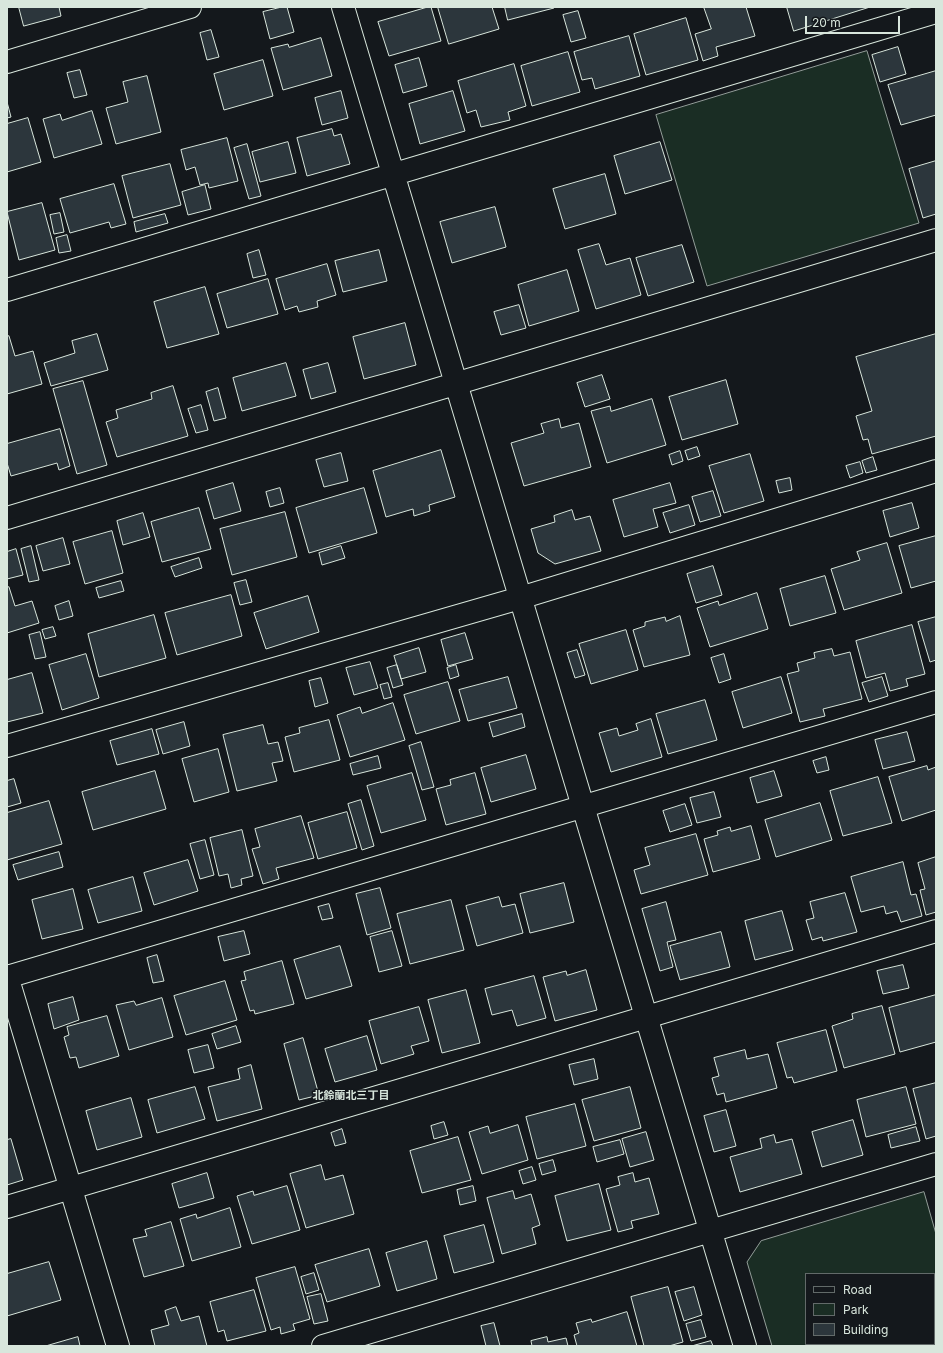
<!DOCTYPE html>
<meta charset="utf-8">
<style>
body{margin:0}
#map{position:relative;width:943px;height:1353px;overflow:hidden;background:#14181c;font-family:Inter,sans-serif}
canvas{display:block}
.frame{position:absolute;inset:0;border:8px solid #d8e6dc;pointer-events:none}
.legend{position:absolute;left:805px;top:1273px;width:130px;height:72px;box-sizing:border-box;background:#14181c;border:1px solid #626a69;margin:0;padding:5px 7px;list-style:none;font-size:12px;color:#d8e6dc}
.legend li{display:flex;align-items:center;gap:8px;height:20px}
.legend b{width:20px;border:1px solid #626a69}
.scale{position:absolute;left:805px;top:16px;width:95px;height:18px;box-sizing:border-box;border:2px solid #d8e6dc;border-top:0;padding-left:5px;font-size:12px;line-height:14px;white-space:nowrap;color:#d8e6dc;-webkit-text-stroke:3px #14181c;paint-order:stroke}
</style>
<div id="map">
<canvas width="943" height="1353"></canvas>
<div class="frame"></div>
<ul class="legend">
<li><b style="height:5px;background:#14181c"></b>Road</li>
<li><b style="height:11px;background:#1a2d24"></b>Park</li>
<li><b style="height:11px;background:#2c363c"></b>Building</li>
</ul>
<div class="scale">20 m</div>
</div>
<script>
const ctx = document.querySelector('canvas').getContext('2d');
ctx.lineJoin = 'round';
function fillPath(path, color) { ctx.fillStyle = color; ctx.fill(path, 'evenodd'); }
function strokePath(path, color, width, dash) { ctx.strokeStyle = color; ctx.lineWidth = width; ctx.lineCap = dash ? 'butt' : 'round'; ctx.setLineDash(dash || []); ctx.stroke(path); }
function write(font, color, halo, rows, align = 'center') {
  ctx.font = font + ' Inter,"Noto Sans JP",sans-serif'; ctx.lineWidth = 3; ctx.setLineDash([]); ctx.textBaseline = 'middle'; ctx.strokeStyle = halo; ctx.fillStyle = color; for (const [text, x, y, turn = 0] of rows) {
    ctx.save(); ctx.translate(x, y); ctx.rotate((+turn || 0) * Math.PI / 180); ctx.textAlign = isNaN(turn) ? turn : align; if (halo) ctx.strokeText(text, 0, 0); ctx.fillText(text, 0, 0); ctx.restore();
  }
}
const green = new Path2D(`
 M867,51L919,223L707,286L656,115Z
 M924,1192L936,1234V1346H772L747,1262L761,1241ZM806,1274H934V1344H806Z`);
const building = new Path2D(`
 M19,7H59L61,16L24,26Z
 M282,7H287L294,32L270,39L263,12Z
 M428,7H431L441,41L389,56L378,22Z
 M438,7H492L499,29L449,44Z
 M505,7H554V8L508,20Z
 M704,7H746L755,36L716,47L718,56L703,61L695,34L711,29Z
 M787,7H870L794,31Z
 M578,11L586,38L571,42L563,15Z
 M686,18L698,60L646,75L634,34Z
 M211,30L219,57L207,60L200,33Z
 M629,36L640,76L595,89L592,78L582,80L574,52Z
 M321,38L332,76L283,90L271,48L288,44L289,47Z
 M898,47L906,74L880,82L872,55Z
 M568,52L580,92L532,106L521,66Z
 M419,58L427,86L403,93L395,65Z
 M263,60L273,96L224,110L214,74Z
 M514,64L526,106L508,112L510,120L481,127L476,110L467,113L458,81Z
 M80,70L87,95L74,98L67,73Z
 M936,71V115L901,125L888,85Z
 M147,76L161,132L116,144L106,108L128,102L123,82Z
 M341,91L348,118L322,125L315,98Z
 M453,91L465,131L420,144L409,104Z
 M7,102L11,117L7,118Z
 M92,111L102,144L54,158L43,119L60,114L62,120Z
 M28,118L41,162L7,172V124Z
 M332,129L334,136L341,134L350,164L307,176L297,138Z
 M227,138L238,181L209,188L208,183L200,185L195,167L186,170L181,150Z
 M288,142L296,173L260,182L252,152Z
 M660,142L672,180L625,194L614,156Z
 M247,144L261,196L249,199L234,148Z
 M936,161V214L923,218L909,169Z
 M170,164L181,205L133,218L122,176Z
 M605,174L616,214L565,229L553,189Z
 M114,184L126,224L111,228L109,222L70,233L60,199Z
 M205,185L211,209L188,215L182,192Z
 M42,203L55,250L19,260L7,212Z
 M495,207L506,247L452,263L440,222Z
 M60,213L64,232L54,234L50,215Z
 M165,214L168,223L136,232L134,222Z
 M67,235L71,251L59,253L56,238Z
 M599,244L606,265L630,258L641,295L596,309L578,250Z
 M682,245L694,282L648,296L636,258Z
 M259,250L266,275L253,278L247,254Z
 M379,250L387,281L343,292L335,261Z
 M327,264L336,295L317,301L318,307L299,312L297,306L285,310L276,279Z
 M567,270L579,311L529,326L518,285Z
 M268,279L278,314L227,328L217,294Z
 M205,287L219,334L167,348L154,302Z
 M519,305L526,328L501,335L494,312Z
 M405,323L416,365L364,379L353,337Z
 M97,334L108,370L51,386L44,363L75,353L72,341Z
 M936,334V436L872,454L868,439L863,440L856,416L872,411L856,357Z
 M9,336L15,356L33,351L42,384L7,394V337Z
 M286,363L296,396L242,411L233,378Z
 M328,363L336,392L311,399L303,370Z
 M602,375L610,399L585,407L577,383Z
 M726,380L738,424L682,440L669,397Z
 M83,381L107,465L77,474L53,389Z
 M173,386L188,436L117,457L106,422L118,418L116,410L152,399L151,393Z
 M218,388L226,418L214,421L206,392Z
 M652,399L666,445L607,463L591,411L610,406L611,411Z
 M201,405L208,430L196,433L188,409Z
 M559,419L561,428L579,423L591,467L524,486L511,443L544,433L541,424Z
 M60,429L70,466L59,470L57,463L11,476L7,463V444Z
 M697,447L700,456L688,460L685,451Z
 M441,450L455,497L429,505L430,511L414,516L413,509L386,517L373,471Z
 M680,451L683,461L672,465L669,455Z
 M341,453L348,481L324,487L316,460Z
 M750,454L764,501L724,513L709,466Z
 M873,457L877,470L866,473L862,461Z
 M860,462L863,473L850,478L846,466Z
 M790,478L792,490L779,493L776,481Z
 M233,483L241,511L214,519L206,491Z
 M670,483L676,503L653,509L658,527L624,537L613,500Z
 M280,488L284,503L270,507L266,492Z
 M364,488L377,533L309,553L296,508Z
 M713,491L721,516L700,522L692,497Z
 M912,503L919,528L890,537L883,511Z
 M689,505L695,525L670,533L663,513Z
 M199,508L211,549L162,562L151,522Z
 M572,510L575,520L590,516L601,551L555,564L538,553L531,529L555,522L554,516Z
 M285,512L297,557L232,575L220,529Z
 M143,513L150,537L123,545L117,521Z
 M112,531L123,573L85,584L73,542Z
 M936,536V581L911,588L899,546Z
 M63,538L70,564L43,571L36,546Z
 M887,543L902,593L844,610L831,569L860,560L857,552Z
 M31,546L39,580L29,582L21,549Z
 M341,546L345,558L322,565L319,553Z
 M16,549L23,575L7,579V552Z
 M199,558L202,568L175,577L171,567Z
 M713,566L722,595L696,603L687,574Z
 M825,576L836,613L790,626L780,589Z
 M246,580L252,602L240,605L234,583Z
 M121,581L124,591L99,598L96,588Z
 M9,587L15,606L32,601L39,623L7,633V588Z
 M757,593L768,629L710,647L697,608L718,601L719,605Z
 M231,595L242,636L177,655L165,613Z
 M308,596L319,632L266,649L254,613Z
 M69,601L73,616L59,620L55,606Z
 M154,615L166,658L99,677L88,634Z
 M680,616L690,655L644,667L633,630L645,626V622L665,617L666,621Z
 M936,617V660L930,662L918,622Z
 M912,625L925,674L906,679L908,686L890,691L885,673L866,678L856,641Z
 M53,627L56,636L45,639L42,630Z
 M626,630L638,670L591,684L579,644Z
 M40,632L46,657L35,659L29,635Z
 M465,633L473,659L448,666L441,640Z
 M419,648L426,672L401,679L394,656Z
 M832,649L834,656L850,652L862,699L823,709L825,716L800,722L787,674L799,671L797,663L815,658L814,653Z
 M577,650L585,675L575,678L567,653Z
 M86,654L99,698L62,710L49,665Z
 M724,654L731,679L719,683L711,658Z
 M370,662L378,688L354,695L346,668Z
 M397,665L403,685L393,688L387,668Z
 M456,665L459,676L450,679L447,668Z
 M32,673L43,713L7,722V680Z
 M508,677L517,708L468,721L459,690Z
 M781,677L792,713L743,728L732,692Z
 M882,677L888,696L869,702L862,683Z
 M321,678L328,703L315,707L309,681Z
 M448,682L460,721L416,734L404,695Z
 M388,683L392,697L384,699L380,685Z
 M705,700L717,740L668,754L656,714Z
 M393,703L405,740L350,757L337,715L360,707L362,713Z
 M522,714L525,727L493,737L489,723Z
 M651,719L662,757L611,772L599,733L617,728L619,736L638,730L636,724Z
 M329,720L340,760L294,772L285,737L300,733L299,728Z
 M184,722L190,746L163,754L156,730Z
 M263,725L268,744L278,742L283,761L272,763L277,781L237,791L223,735Z
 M152,729L159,754L117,765L110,741Z
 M907,732L915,761L883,769L875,740Z
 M421,742L434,787L422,790L409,746Z
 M218,749L229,792L194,802L182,759Z
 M526,755L536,789L491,802L481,768Z
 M378,756L381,768L353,775L350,764Z
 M826,757L829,770L817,773L813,761Z
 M927,766L928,770L936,767V810L902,821L889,777Z
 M155,771L166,809L93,830L82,792Z
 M774,771L782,796L757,803L750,778Z
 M412,773L426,820L381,833L367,786Z
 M475,773L486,814L446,825L436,789L451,785L450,780Z
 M878,777L892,823L843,836L830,791Z
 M14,779L21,803L7,807V781Z
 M714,792L721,817L697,823L690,798Z
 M361,800L374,846L362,850L348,804Z
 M49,801L62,844L7,860V813Z
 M820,803L832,840L776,857L765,820Z
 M685,804L692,825L670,832L663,811Z
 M347,812L357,848L318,859L308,823Z
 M301,816L314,858L276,868L279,879L263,884L252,849L260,847L255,829Z
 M751,826L760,859L713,872L704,839L718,835L717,831L730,827L731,831Z
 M242,830L253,876L241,879L242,885L231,888L228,874L219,876L210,838Z
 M696,834L708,875L641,894L634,870L650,865L645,848Z
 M205,840L214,875L200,879L190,844Z
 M59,852L63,867L18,880L13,865Z
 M936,857V912L926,915L920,890L925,889L918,863Z
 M188,860L198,891L154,905L144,873Z
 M903,862L911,895L916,894L922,916L901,922L897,911L886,914L884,906L861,912L851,877Z
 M133,877L142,911L98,923L88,890Z
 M564,883L574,922L530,933L520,894Z
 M380,888L391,928L367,935L356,894Z
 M73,889L83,929L42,939L32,900Z
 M845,893L857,932L823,941L822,937L812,940L806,920L814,918L810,902Z
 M499,897L502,907L515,904L523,933L477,946L466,906Z
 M451,900L464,950L410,964L397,914Z
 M666,902L676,940L667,942L673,967L660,971L642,909Z
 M329,904L333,918L322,920L318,907Z
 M782,911L793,950L755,960L745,921Z
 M244,931L250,954L224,961L218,937Z
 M392,931L402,966L379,972L370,937Z
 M721,932L730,967L680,980L670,946Z
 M340,946L352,986L306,999L294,960Z
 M157,955L164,981L153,983L147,958Z
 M282,961L294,1004L255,1014L254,1010L250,1011L241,981L246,980L244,972Z
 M903,965L909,988L883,994L877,971Z
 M586,970L597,1010L555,1021L543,977L566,971L567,975Z
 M534,976L546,1018L517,1026L512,1010L492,1015L485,989Z
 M225,981L237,1020L186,1035L174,996Z
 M466,990L480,1043L442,1053L428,1000Z
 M936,995V1042L900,1052L889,1008Z
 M73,997L79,1020L54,1029L48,1004Z
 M162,998L173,1037L129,1050L116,1005L134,1001L136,1005Z
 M882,1006L895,1054L844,1068L832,1026L853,1019L852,1014Z
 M419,1007L429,1041L411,1046L414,1054L381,1064L369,1021Z
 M107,1016L119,1056L79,1068L76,1057L70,1058L64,1037L69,1035L67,1027Z
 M236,1026L241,1042L217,1049L212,1034Z
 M826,1030L837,1071L794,1083L792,1077L787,1078L777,1043Z
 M367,1036L377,1070L335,1082L325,1049Z
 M303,1038L319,1095L299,1100L284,1044Z
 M208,1045L214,1068L194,1073L188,1050Z
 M745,1050L747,1059L768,1054L777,1088L726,1102L724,1093L717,1095L712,1078L719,1076L714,1058Z
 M594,1059L598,1079L574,1085L569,1065Z
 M251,1065L262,1109L217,1121L208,1087L240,1079L238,1069Z
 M936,1083V1136L926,1139L913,1089Z
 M195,1087L205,1119L157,1133L148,1100Z
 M630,1087L641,1128L594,1141L582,1100Z
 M906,1087L916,1124L866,1137L857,1100Z
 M131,1098L142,1137L97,1150L86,1111Z
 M575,1104L586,1146L537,1159L526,1117Z
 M726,1110L736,1146L714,1152L704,1116Z
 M853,1120L863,1155L822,1167L812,1132Z
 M444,1122L448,1135L434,1139L431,1126Z
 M518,1125L528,1160L482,1174L469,1132L488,1126L490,1133Z
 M916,1127L920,1141L891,1148L888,1135Z
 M342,1129L346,1143L335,1146L331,1133Z
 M646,1132L654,1160L630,1167L622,1139Z
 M774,1135L776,1143L792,1139L802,1174L740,1192L730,1157L762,1148L760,1139Z
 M458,1137L471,1180L422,1193L410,1151Z
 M11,1139L23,1180L7,1185V1140Z
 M620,1140L624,1154L597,1162L593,1147Z
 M553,1160L556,1171L542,1175L539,1164Z
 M321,1165L325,1180L343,1175L354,1214L306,1228L290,1174Z
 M532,1167L536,1180L523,1184L519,1171Z
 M207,1173L214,1198L179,1208L172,1184Z
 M633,1173L635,1182L649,1178L659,1214L631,1221L633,1228L618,1232L606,1189L620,1185L618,1177Z
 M599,1184L611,1230L567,1241L555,1196Z
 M287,1186L300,1230L252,1244L237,1196L253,1191L254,1195Z
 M473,1186L476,1201L460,1205L457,1190Z
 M513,1191L515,1199L531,1194L540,1225L532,1228L536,1244L502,1254L487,1198Z
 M230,1208L241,1247L192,1261L180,1219L196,1214L197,1218Z
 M171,1222L184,1266L144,1277L133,1239L147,1236L145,1230Z
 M484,1225L494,1262L454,1273L444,1236Z
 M427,1241L437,1279L397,1291L386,1253Z
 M369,1249L380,1286L327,1302L315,1265Z
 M49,1262L61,1300L7,1316V1274Z
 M295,1267L310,1319L293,1324L295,1330L281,1334L280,1327L271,1330L256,1278Z
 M314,1273L319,1290L306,1294L301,1277Z
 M668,1287L683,1342L669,1346H644L631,1297Z
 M694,1287L702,1315L684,1321L675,1292Z
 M254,1290L266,1331L227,1341L224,1330L218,1332L210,1302Z
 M321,1294L328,1321L314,1324L307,1297Z
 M176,1307L181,1321L199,1316L207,1346H155L151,1330L169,1325L165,1311Z
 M627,1312L637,1346H577L574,1335L579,1333L576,1323L591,1319L592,1322Z
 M701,1320L706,1337L691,1341L686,1324Z
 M494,1323L500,1346H486L481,1326Z
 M78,1337L80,1346H46Z
 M547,1337L548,1342L566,1338L568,1346H532L531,1341Z
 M711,1341L713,1346H692Z`);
const minor = new Path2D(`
 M343,7L745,1346
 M7,62L190,7
 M7,290L936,12
 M7,518L936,240
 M7,746L520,598L936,471
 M7,976L118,1346
 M7,977L936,702
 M7,1207L936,931
 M323,1346L936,1164`);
const neighbourhoodNames = [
 ["北鈴蘭北三丁目",351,1096]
];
fillPath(green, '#1a2d24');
strokePath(green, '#939e99', 1);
fillPath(building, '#2c363c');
strokePath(building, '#d8e6dc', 1);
strokePath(minor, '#d8e6dc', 24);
strokePath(minor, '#14181c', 22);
write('bold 11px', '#d8e6dc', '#14181c', neighbourhoodNames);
</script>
